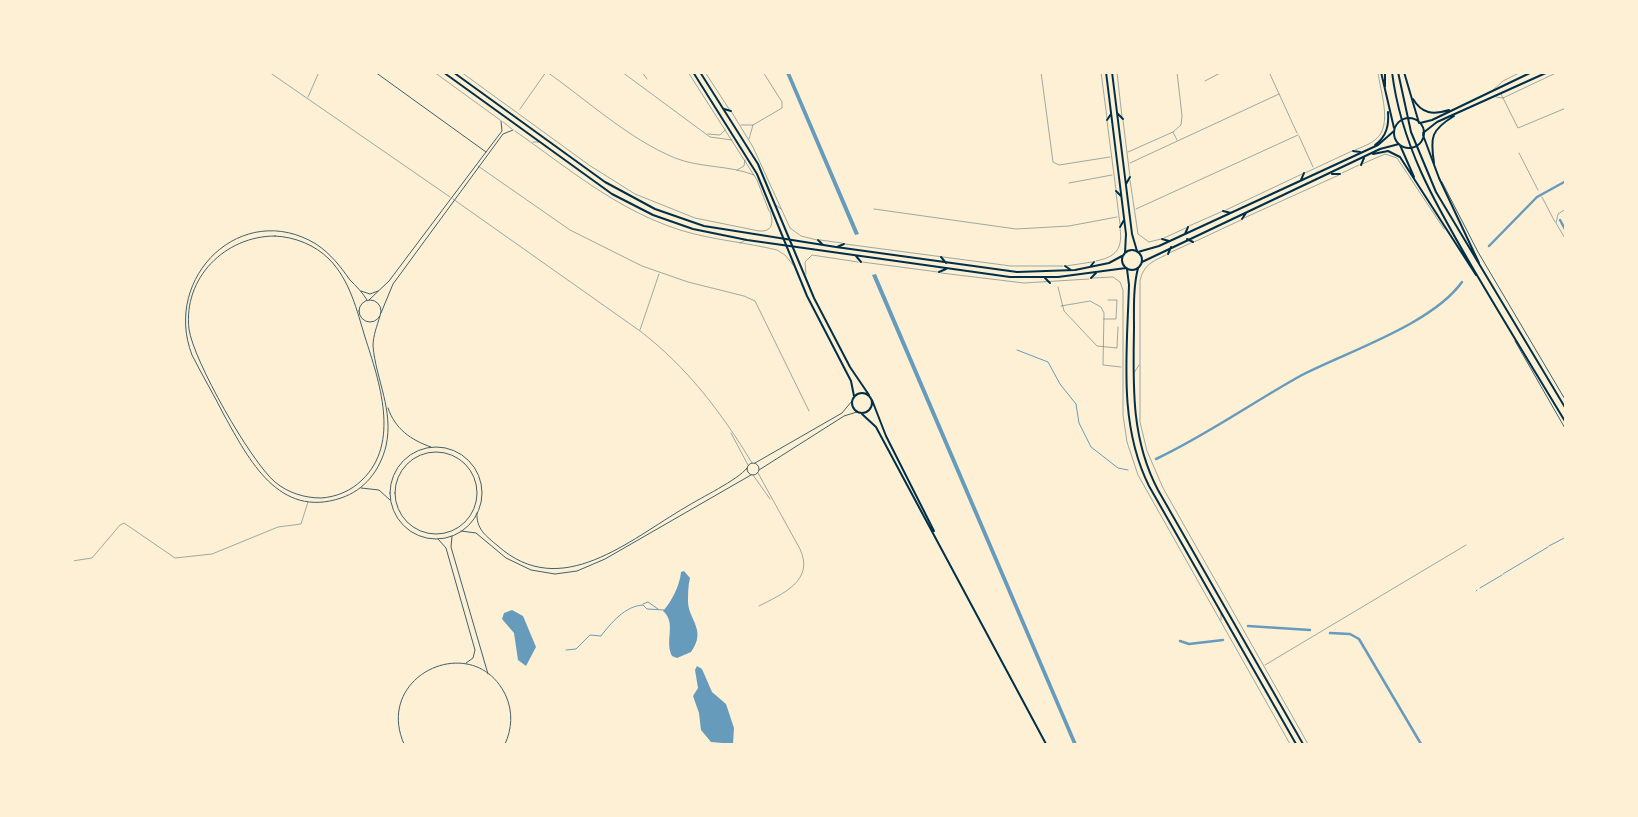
<!DOCTYPE html>
<style>
body{margin:0}
#map{position:relative;width:1638px;height:817px;overflow:hidden;background:#fdf0d5;font-family:"Golos Text",sans-serif}
canvas{display:block}
.frame{position:absolute;inset:0;border:74px solid #fdf0d5;pointer-events:none}
</style>
<div id="map">
<canvas width="1638" height="817"></canvas>
<div class="frame"></div>
</div>
<script>
const ctx = document.querySelector('canvas').getContext('2d');
ctx.lineJoin = 'round';
function fillPath(path, color) { ctx.fillStyle = color; ctx.fill(path, 'evenodd'); }
function strokePath(path, color, width, dash) { ctx.strokeStyle = color; ctx.lineWidth = width; ctx.lineCap = dash ? 'butt' : 'round'; ctx.setLineDash(dash || []); ctx.stroke(path); }
const water = new Path2D(`
 M786,73H790L859,234L855,235Z
 M876,274L1077,744H1073L872,275Z
 M684,571L690,578C688,586 688,594 688,602C689,621 707,630 691,652L677,658L672,656C664,641 677,623 663,611C671,603 680,585 681,572Z
 M512,610L523,616L536,647L526,666L518,660L514,633L502,619L504,613Z
 M697,666L702,669L712,692L726,704L734,728L733,744L711,742L701,730L699,713L693,696L698,688L695,670Z`);
const stream = new Path2D(`
 M1017,350L1048,362L1060,384L1076,404L1079,423L1091,447L1118,468L1128,470
 M1549,546L1566,537
 M1503,574L1548,547
 M1480,588L1502,575
 M1476,591L1477,590
 M643,604L648,602L658,609
 M566,650L576,649L590,635L601,636C611,623 625,606 643,605L647,609L664,610`);
const canal = new Path2D(`
 M1560,220L1566,231
 M1489,246L1537,197L1566,181
 M1156,459C1207,435 1253,402 1302,375C1349,351 1432,324 1462,282
 M1248,626L1310,630
 M1330,633L1350,634L1359,639L1421,744
 M1180,641L1189,644L1223,640`);
const minor = new Path2D(`
 M269,72L450,197
 M434,72L500,120
 M461,72L589,165L635,194L695,218L759,231C774,232 773,221 770,211
 M547,72C588,101 629,139 675,158C700,168 729,165 754,175
 M622,72L710,137L732,140
 M642,72L647,79
 M688,72L757,180L769,211
 M705,72L729,109
 M1041,72L1053,162L1059,165L1110,157
 M1101,72L1107,118
 M1117,72L1122,117
 M1269,72L1297,133
 M1205,81L1222,72
 M1493,90L1503,81L1521,72
 M1501,94L1518,128L1566,108
 M308,97L319,72
 M1496,97L1503,98L1558,72
 M520,109L546,72
 M731,111L753,147L790,228L801,236L817,240
 M1123,120L1130,177
 M1107,121L1116,190
 M503,122L512,129
 M741,125H753L782,108V102L763,72
 M515,131C568,168 617,210 680,230C712,240 744,242 777,250L785,255L794,266
 M1173,132L1177,140
 M708,134L720,135L725,130
 M1299,136L1313,167
 M749,139L753,125
 M533,142H539
 M1355,150C1362,147 1371,144 1376,139C1393,125 1380,91 1378,72
 M1128,152L1173,132L1181,125L1182,116L1177,72
 M1519,153L1538,190
 M1130,163L1279,94
 M1362,164L1385,154L1397,158L1444,229
 M478,166L570,230L642,266L688,282L744,296L755,301L809,411
 M737,170L744,166L745,160
 M1305,173L1352,151
 M1342,173L1359,165
 M1130,180L1138,234L1149,242L1161,239
 M1069,183L1112,175
 M1116,193L1120,224
 M1542,197L1555,222
 M453,199L640,331C687,367 722,413 752,463
 M776,205L781,209
 M874,209L1016,229L1069,226L1117,217
 M1136,209L1298,135
 M1566,209L1558,214L1556,223L1566,240
 M1226,210L1302,174
 M1244,218L1339,175
 M1189,226L1223,211
 M1164,238L1186,228
 M820,240L842,243
 M1194,242L1241,220
 M740,243L746,240
 M845,244L1011,266H1063
 M1169,253L1191,243
 M1166,255C1153,261 1143,265 1140,281V422L1147,451L1163,488L1308,744
 M1096,261C1116,257 1123,249 1120,228
 M862,262L938,272
 M1066,266L1092,262
 M941,273L1024,283L1089,279
 M806,274L805,262L812,255L858,262
 M1092,278L1113,277L1120,282L1123,290V415L1127,442L1138,475L1290,744
 M1058,287L1064,311L1097,346L1117,348L1118,327
 M1061,306L1090,301L1101,307L1104,313L1103,365L1121,367
 M1104,319H1116L1117,300H1108
 M640,330L659,274
 M1134,373L1139,365
 M731,433L748,465
 M758,473L800,549C815,581 782,594 759,606
 M753,475L770,499
 M72,561L92,558L120,525L124,523L175,558L212,554L278,527L301,524L308,502
 M1221,613V620
 M1265,665L1466,545`);
const tertiary = new Path2D(`
 M375,72L486,152
 M1442,182L1478,252L1566,401
 M275,236C295,237 315,245 329,259C350,280 357,311 365,337C379,381 401,443 362,480C351,491 336,497 321,498C305,498 288,493 275,482C251,462 193,360 189,329C183,278 225,236 275,236Z
 M361,291L370,294L378,291
 M359 311a11 11 0 1 1 22 0a11 11 0 1 1-22 0Z
 M367,300C363,293 356,286 350,280C340,266 331,254 316,244C242,199 162,277 192,355C202,375 214,395 224,415C249,460 279,519 341,498C365,490 380,470 386,446C394,410 376,380 373,346C373,336 377,326 380,316
 M369,300L389,281L486,152L502,131L501,121
 M381,313L393,284L503,134L513,130
 M1515,341L1566,430
 M388,408C395,429 411,440 431,447
 M390 493a46 46 0 1 1 92 0a46 46 0 1 1-92 0Z
 M395 493a41 41 0 1 1 82 0a41 41 0 1 1-82 0Z
 M747 469a6 6 0 1 1 12 0a6 6 0 1 1-12 0Z
 M755,463L842,413L852,401
 M759,470L844,416L857,412
 M361,488L379,490L390,500
 M477,513C476,529 486,536 498,546C561,602 629,540 686,507C700,498 738,480 747,468
 M461,531L476,533L506,558L531,570L555,574L577,571L605,559L751,475
 M452,536L451,547L488,674
 M438,539L446,548L475,650L473,658L466,663
 M404,744C373,674 475,629 506,696C513,712 512,729 505,744`);
const secondary = new Path2D(`
 M693,72L757,174L807,296L851,381L854,396
 M700,72L758,164L814,298L850,367L869,395
 M1413,99C1422,114 1433,115 1449,110
 M724,109L731,111
 M1420,123L1432,120L1532,72
 M1423,133L1437,122L1548,72
 M1434,163C1430,137 1431,130 1454,116
 M1138,268C1133,288 1134,309 1134,329C1133,386 1131,439 1158,490L1303,744
 M1127,269L1129,285C1127,353 1118,424 1149,486L1296,744
 M852 403a10 10 0 1 1 20 0a10 10 0 1 1-20 0Z
 M872,400L886,436L934,531
 M862,414L876,427L1046,744`);
const primary = new Path2D(`
 M443,72L612,194L653,215L693,229L747,240L1010,277H1058L1126,268
 M453,72L605,182L655,209L704,226L836,247L1017,272L1075,270L1109,263L1122,256
 M1106,72L1126,234L1125,253
 M1112,72L1132,234L1137,251
 M1381,72L1394,128
 M1385,72V87
 M1392,72C1401,145 1435,203 1471,265C1502,318 1534,370 1566,423
 M1398,72L1411,132L1436,192L1566,409
 M1404,72L1419,123
 M1117,113L1123,119
 M1394 133a15 15 0 1 1 30 0a15 15 0 1 1-30 0Z
 M1107,120L1111,114
 M1423,135L1439,178L1479,263
 M1375,145C1387,136 1389,125 1388,112
 M1400,145L1414,177
 M1353,151L1360,152
 M1373,154L1388,151L1400,157L1476,275
 M1361,165L1364,158
 M1332,174H1340
 M1301,180L1304,173
 M1126,184L1130,177
 M1116,191L1121,196
 M1223,211L1231,213
 M1242,219L1246,213
 M1120,227L1124,220
 M1185,234L1188,227
 M1162,239L1169,241
 M1187,239L1193,242
 M818,240L823,245
 M837,247L844,244
 M1122 260a10 10 0 1 1 20 0a10 10 0 1 1-20 0Z
 M1138,252L1159,246L1378,145L1394,131
 M1168,254L1171,247
 M856,256L861,262
 M941,257L946,263
 M1142,262L1380,149L1399,144
 M1065,266L1071,270
 M1090,267L1094,262
 M939,272L946,269
 M1045,278L1050,283
 M1091,278L1096,273`);
fillPath(water, '#669bbc');
strokePath(stream, '#669bbc', 1);
strokePath(canal, '#669bbc', 2.5);
strokePath(minor, '#3f606c', 0.5);
strokePath(tertiary, '#3f606c', 1);
strokePath(secondary, '#003049', 2);
strokePath(primary, '#003049', 2);
</script>
